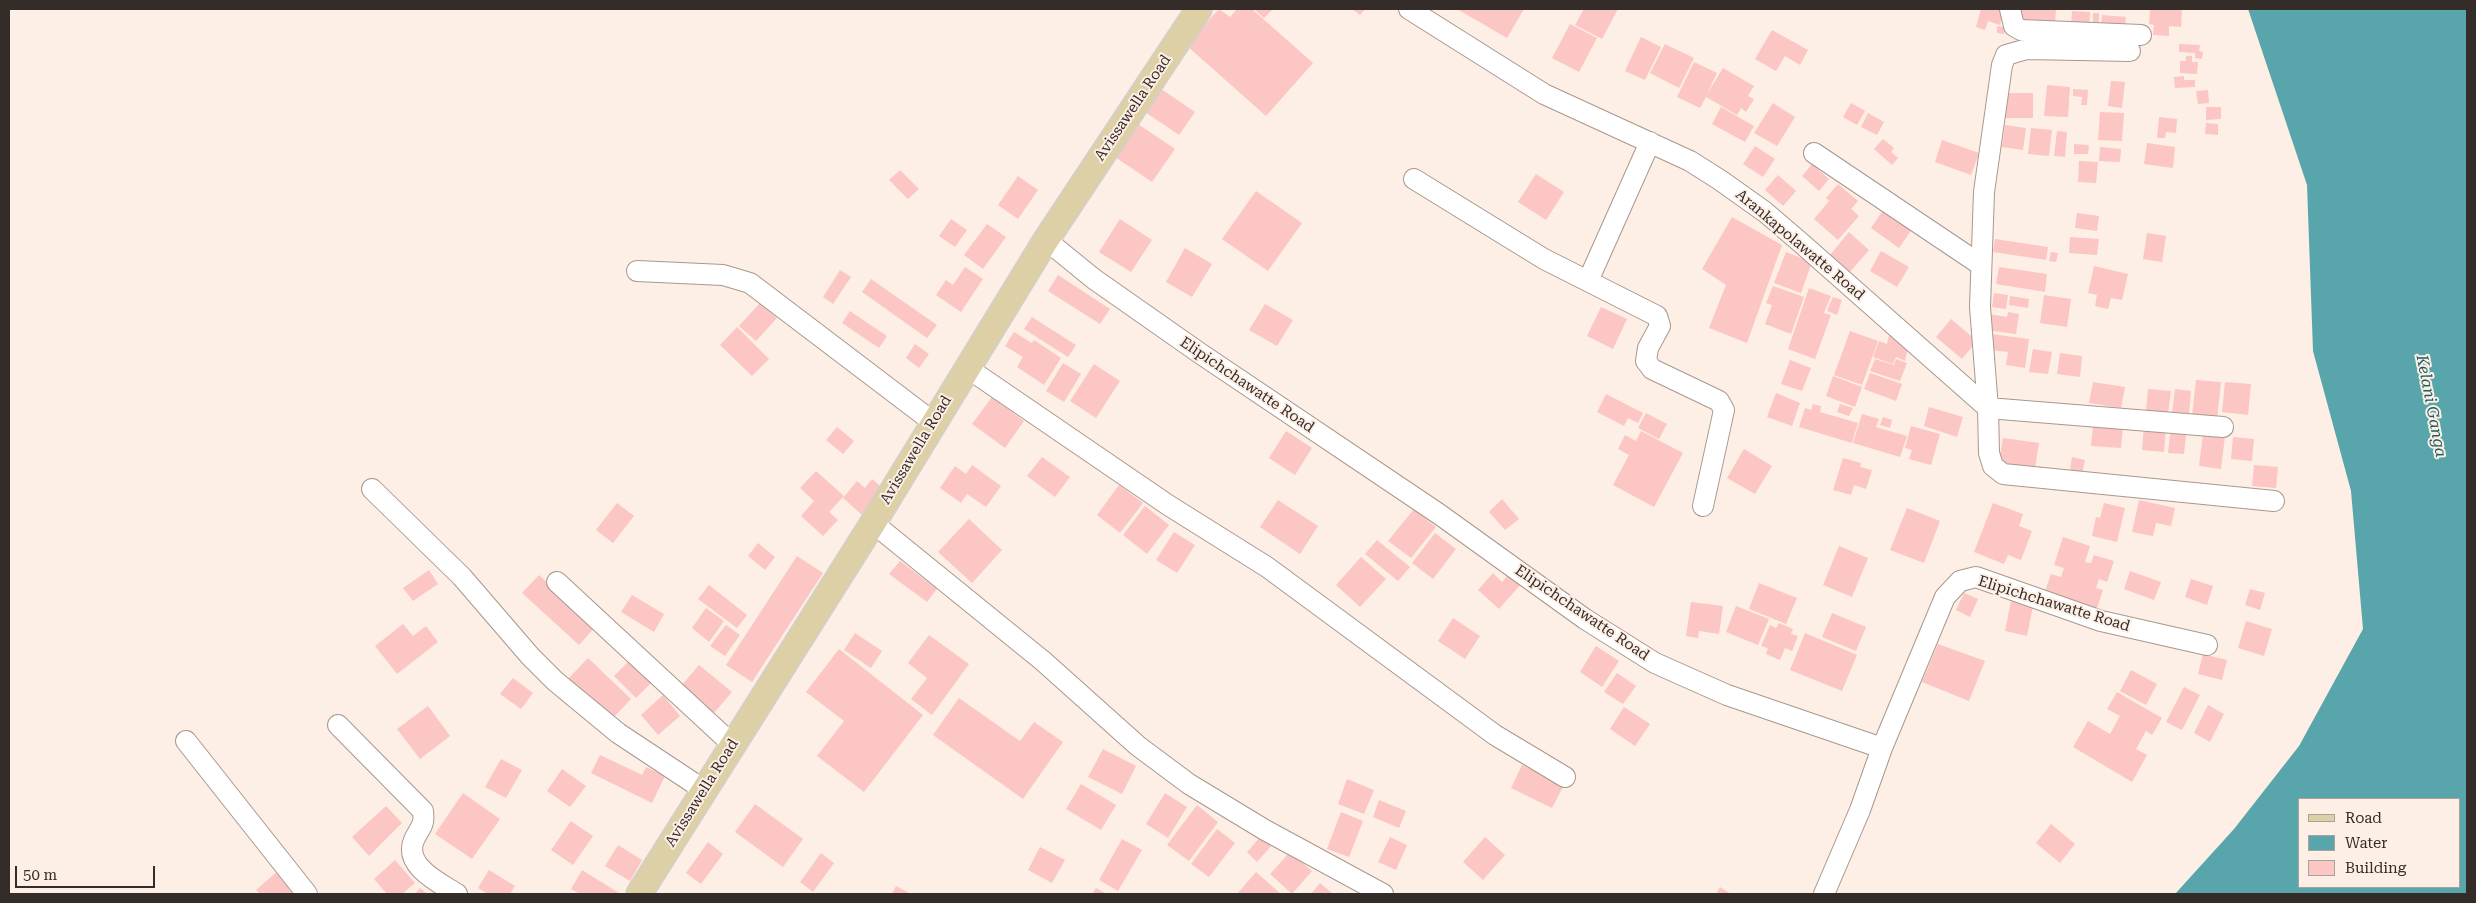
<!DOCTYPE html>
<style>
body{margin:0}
#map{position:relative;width:2476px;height:903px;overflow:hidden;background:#fdefe5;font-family:"Roboto Serif",serif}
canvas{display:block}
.frame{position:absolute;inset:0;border:10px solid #332c28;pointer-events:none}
.legend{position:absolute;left:2298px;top:798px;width:162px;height:90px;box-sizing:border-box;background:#fdefe5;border:1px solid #aca199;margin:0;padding:6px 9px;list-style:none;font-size:15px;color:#332c28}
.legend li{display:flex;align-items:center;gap:10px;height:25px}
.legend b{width:25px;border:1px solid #aca199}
.scale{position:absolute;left:15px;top:866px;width:140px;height:22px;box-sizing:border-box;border:2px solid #332c28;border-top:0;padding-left:6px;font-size:15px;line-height:18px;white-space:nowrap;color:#332c28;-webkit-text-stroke:4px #fdefe5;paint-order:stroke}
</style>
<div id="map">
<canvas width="2476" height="903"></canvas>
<div class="frame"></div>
<ul class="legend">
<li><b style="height:6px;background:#ddcfa6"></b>Road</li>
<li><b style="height:14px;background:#58a6ab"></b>Water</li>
<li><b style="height:14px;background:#fbc6c3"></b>Building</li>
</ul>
<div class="scale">50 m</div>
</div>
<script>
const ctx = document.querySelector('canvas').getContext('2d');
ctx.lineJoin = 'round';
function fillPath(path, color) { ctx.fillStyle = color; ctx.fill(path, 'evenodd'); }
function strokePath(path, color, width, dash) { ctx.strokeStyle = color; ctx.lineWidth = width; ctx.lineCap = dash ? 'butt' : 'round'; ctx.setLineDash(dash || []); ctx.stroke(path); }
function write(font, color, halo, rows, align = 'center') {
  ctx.font = font + ' "Roboto Serif",serif'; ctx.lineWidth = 4; ctx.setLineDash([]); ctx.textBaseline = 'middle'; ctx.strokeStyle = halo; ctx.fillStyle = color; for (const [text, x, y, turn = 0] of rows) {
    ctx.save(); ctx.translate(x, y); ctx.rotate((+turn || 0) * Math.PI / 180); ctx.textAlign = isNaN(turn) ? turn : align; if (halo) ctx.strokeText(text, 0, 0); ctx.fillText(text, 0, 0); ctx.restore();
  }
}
const water = new Path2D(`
 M2248,9H2467V894H2175L2234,829L2299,746L2363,629L2351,491L2313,351L2307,185ZM2300,799H2460V887H2300Z`);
const building = new Path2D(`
 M1219,9L1230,17L1237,9H1252L1313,63L1266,116L1186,45Z
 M1254,9H1273L1264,18Z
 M1352,9H1365L1360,15Z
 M1457,9H1524L1507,38Z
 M1584,9H1618L1602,39L1575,25Z
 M1981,9H2004L2000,25L1988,21L1985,30L1976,27Z
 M2020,9H2056L2055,25L2019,22Z
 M2150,9H2182L2181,27L2169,26V36L2153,35L2154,25L2149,24Z
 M2072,11L2090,12L2089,27H2071Z
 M2093,13H2099V29H2093Z
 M2102,15L2126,17L2124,32L2101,30Z
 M1570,24L1597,38L1579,72L1552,58Z
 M1997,26L2005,27L2004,34L1997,33Z
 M1772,30L1808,50L1800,65L1785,56L1776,71L1755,59Z
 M1641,37L1661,47L1645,80L1625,71Z
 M1665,44L1694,58L1679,88L1650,73Z
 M2179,44L2200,45L2199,51L2203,52L2202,59L2195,58V53L2179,52Z
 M2186,56H2192V62H2198L2197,74L2180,73V61H2186Z
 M1694,62L1717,73L1707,94L1723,68L1754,86L1748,96L1754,99L1746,112L1741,108L1737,115L1706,97L1700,108L1677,97Z
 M2184,76V80H2195V87L2175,88L2174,77Z
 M2111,81L2125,82L2122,108L2108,106Z
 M2047,85L2070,87L2068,117L2044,116Z
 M1158,87L1195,112L1179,135L1142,110Z
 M2073,89L2088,90L2087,105H2081L2082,97L2073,96Z
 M2208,90L2209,103L2198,104L2196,91Z
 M2004,93H2033V118H2004Z
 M1773,103L1795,117L1777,146L1754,133Z
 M1851,103L1865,111L1857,125L1843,117Z
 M1721,107L1754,126L1745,142L1712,124Z
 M2206,107H2221V119L2206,120Z
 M2100,112L2124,113L2122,141L2098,140Z
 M1868,113L1884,122L1877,135L1861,127Z
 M2159,117L2177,119L2176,133L2166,132L2165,138H2157Z
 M2206,123L2218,124V135L2205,134Z
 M1138,124L1175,149L1152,182L1115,157Z
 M2005,125L2026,128L2023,150L2002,147Z
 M2031,128L2052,130L2049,156L2028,154Z
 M2057,131L2067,132L2065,157L2054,156Z
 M1883,139L1894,148L1891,152L1898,158L1892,165L1874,149Z
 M1942,140L1979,153L1971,175L1935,162Z
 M2147,143L2175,147L2173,168L2144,164Z
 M2074,144L2089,145L2088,154H2074Z
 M1755,146L1775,159L1763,177L1743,164Z
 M2100,147L2121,149L2120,162L2099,161Z
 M2079,161L2098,162L2096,183L2078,182Z
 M1812,164L1829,179L1819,191L1802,176Z
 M900,170L919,189L908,199L889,180Z
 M1536,174L1564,192L1546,220L1518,202Z
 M1778,175L1796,191L1783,206L1765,190Z
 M1018,176L1038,190L1018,219L998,205Z
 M1838,184L1858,201L1851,209L1859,216L1838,240L1814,219L1829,201L1826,198Z
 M1256,191L1302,223L1268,271L1222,239Z
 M1884,209L1912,229L1899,248L1871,228Z
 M2077,213L2099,216L2097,231L2075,228Z
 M1732,217L1782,245L1747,343L1709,328L1726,285L1702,269Z
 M951,219L967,230L955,247L939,236Z
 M1120,219L1152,240L1131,272L1099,252Z
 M987,224L1006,237L983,269L964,255Z
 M1849,232L1869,250L1850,272L1830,255Z
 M2147,233L2166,236L2162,262L2143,259Z
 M2070,237L2099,239L2097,255L2069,253Z
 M1995,239L2048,247L2046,260L1993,252Z
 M1185,248L1212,264L1192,297L1166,282Z
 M1881,251L1909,267L1897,287L1870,271Z
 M1786,252L1812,262L1801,293L1774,283Z
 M2051,252L2058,253L2056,262L2049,261Z
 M2094,266L2128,274L2122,300L2111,298L2108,309L2095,306L2097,295L2088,293Z
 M965,267L983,279L961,312L936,295L946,280L953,285Z
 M1999,267L2047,274L2045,292L1996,284Z
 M840,270L851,277L833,304L823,297Z
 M1058,275L1110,309L1100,324L1048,291Z
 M871,279L937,325L927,338L862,292Z
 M1773,286L1804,297L1791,334L1765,324L1772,305L1766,303Z
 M1809,288L1831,296L1824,313L1831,315L1815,359L1788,349Z
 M1994,293L2008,295L2006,309L1992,307Z
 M2044,295L2071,299L2067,327L2040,323Z
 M2010,296L2029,299L2028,308L2009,305Z
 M1833,297L1842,300L1837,315L1827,311Z
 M760,303L777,318L756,341L739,326Z
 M1265,304L1293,320L1277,346L1249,330Z
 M1601,307L1627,319L1613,349L1587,336Z
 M850,311L887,336L879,348L842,323Z
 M2008,312L2019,314L2016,334L1986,330L1989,314L2007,317Z
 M1032,317L1076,345L1068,357L1024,329Z
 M1951,319L1977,341L1962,359L1936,337Z
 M737,327L769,359L752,376L720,345Z
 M1850,331L1878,341L1862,385L1834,375Z
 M1014,332L1032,343L1034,340L1061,358L1044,385L1017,367L1023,357L1005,346Z
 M1991,334L2029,339L2025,368L2006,365L2008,352L1989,350Z
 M1889,335L1909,344L1905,361L1896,357L1893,364L1873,357L1879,341L1887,344Z
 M915,344L929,354L919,368L906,358Z
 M2033,349L2052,352L2048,374L2029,372Z
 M2060,353L2082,356L2080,377L2057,374Z
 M1875,359L1894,365L1896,359L1907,363L1900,381L1870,371Z
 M1790,360L1811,368L1802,391L1781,384Z
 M1063,363L1081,374L1064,402L1046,391Z
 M1094,364L1120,381L1096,418L1070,401Z
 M1870,373L1902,384L1896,401L1864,389Z
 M1833,376L1862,387L1855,407L1826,396Z
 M2196,380L2221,382L2217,419L2192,416Z
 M2093,382L2125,387L2121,408L2089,403Z
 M2225,382L2251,384L2248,415L2222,412Z
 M2148,389L2171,391L2168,413L2146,411Z
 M2175,389L2191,391L2189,415L2172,413Z
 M1776,393L1800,403L1792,426L1767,417Z
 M1606,394L1643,413L1638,423L1628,418L1624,426L1597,412Z
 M992,397L1024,421L1005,448L972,424Z
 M1813,404L1821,406L1820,412L1858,423L1852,443L1799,427L1805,408L1811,410Z
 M1840,404L1853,408L1849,416L1837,412Z
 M1929,407L1963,417L1957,437L1924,426Z
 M1646,413L1667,424L1659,439L1638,428Z
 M1862,414L1879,419L1876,427L1907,436L1900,457L1853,443Z
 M1883,417L1892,420L1890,428L1880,425Z
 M2093,425L2123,427L2121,448L2091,446Z
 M2171,425L2187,427L2184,454L2168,453Z
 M1911,426L1940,434L1931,465L1909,459L1912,450L1905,448Z
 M2144,426L2166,428L2164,452L2142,450Z
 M837,427L854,441L843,454L826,440Z
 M1286,431L1312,448L1295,475L1269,458Z
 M1641,431L1683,453L1654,507L1613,485L1629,455L1618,449L1625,435L1636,441Z
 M2203,434L2225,436L2221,469L2199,466Z
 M2233,437L2254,439L2252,461L2231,459Z
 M2003,438L2039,443L2035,468L1999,462Z
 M1744,449L1772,466L1755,494L1727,478Z
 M1042,457L1070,477L1055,497L1027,476Z
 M2072,457L2085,460L2081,478L2069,476Z
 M1843,458L1861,463L1860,467L1872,470L1866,489L1854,485L1851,495L1833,490Z
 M972,465L1001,486L986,507L967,494L961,503L940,488L955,466L966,474Z
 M2254,465L2278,467L2276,488L2252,486Z
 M816,471L844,496L829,512L838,520L823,536L801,516L814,501L800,488Z
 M872,479L884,489L862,515L843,498L857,481L865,488Z
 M1119,485L1143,503L1120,533L1097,515Z
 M1502,499L1519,519L1505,530L1489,512Z
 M1278,500L1318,526L1300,554L1260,527Z
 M2139,500L2175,508L2171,526L2156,523L2153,536L2132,532Z
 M617,503L634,516L613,543L596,530Z
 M1993,503L2023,514L2019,526L2032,531L2021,560L2008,555L2004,564L1974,552Z
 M2104,503L2125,508L2117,542L2092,536L2096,517L2100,518Z
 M1145,506L1169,525L1147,554L1123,535Z
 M1907,508L1940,521L1924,563L1890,550Z
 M1414,509L1436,527L1411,558L1388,541Z
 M969,519L1002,550L972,583L938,552Z
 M1174,532L1195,545L1177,573L1156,560Z
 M1435,533L1456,549L1433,579L1412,563Z
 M2063,537L2090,546L2085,562L2091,563L2094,555L2114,561L2107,582L2099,579L2096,588L2103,590L2097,608L2045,591L2051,574L2061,577L2064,568L2054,565Z
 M1377,540L1410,567L1398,581L1365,554Z
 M758,543L775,557L765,570L748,556Z
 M1839,546L1868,558L1852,597L1823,585Z
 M797,556L823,573L752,682L726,665Z
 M1361,557L1386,579L1360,607L1336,585Z
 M900,561L937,589L927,602L889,574Z
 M429,570L438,584L413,601L403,588Z
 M2130,571L2161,582L2154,600L2124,589Z
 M1493,573L1502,582L1509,574L1521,584L1499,609L1478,590Z
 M539,575L596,626L579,645L522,593Z
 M2191,579L2213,586L2207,605L2185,597Z
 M1759,583L1797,598L1786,624L1749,609Z
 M709,585L747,615L737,628L698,599Z
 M2250,589L2265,593L2260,610L2245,605Z
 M1964,593L1978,599L1970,617L1956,610Z
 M632,595L664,614L654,632L621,612Z
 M2011,601L2033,606L2027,636L2005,631Z
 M1691,602L1723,606L1719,634L1699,631L1698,638L1686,636Z
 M1736,606L1769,619L1758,645L1726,632Z
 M706,608L724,621L709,642L692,628Z
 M1832,613L1866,627L1856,651L1822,637Z
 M1453,618L1480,636L1465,659L1438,641Z
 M2246,621L2272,629L2264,656L2238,648Z
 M1779,623L1793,629L1791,634L1798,636L1792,651L1785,648L1780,660L1766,654L1768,648L1761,646L1770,625L1776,628Z
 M403,624L413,636L426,626L438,642L397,674L375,646Z
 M726,625L740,635L725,656L710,646Z
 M855,633L882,651L871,668L844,650Z
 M1805,633L1857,655L1842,691L1790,670Z
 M929,635L969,664L932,715L911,699L927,678L908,663Z
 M1938,644L1985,661L1969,701L1922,682Z
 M1596,646L1619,661L1602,687L1580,672Z
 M839,649L923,715L864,792L817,756L844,721L806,692Z
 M2203,654L2227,660L2222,680L2198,674Z
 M588,658L631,699L611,720L568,679Z
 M631,659L652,682L636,698L614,676Z
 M699,665L732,692L714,713L681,686Z
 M2131,670L2157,684L2146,705L2120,691Z
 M1617,673L1636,686L1623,704L1604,692Z
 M513,678L533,693L521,709L500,694Z
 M2184,687L2200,695L2182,730L2166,722Z
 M2117,692L2162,718L2152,735L2146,731L2136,749L2147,755L2132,782L2073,747L2088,721L2110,734L2120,716L2107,709Z
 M663,695L680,716L658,735L641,715Z
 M959,698L1020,741L1034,722L1063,742L1023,799L933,735Z
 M2208,705L2224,714L2210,742L2194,733Z
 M428,706L450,736L420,759L397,729Z
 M1624,707L1650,724L1635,746L1610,729Z
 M1103,749L1136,766L1122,794L1088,777Z
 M600,755L642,775L646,767L665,776L652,803L591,773Z
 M501,759L522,770L506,798L485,787Z
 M1522,765L1564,785L1552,808L1511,788Z
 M562,769L586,786L570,807L547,791Z
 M1347,779L1374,790L1364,814L1338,804Z
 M1081,784L1116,805L1101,830L1066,809Z
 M463,793L500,819L472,859L435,834Z
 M1165,793L1187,807L1168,838L1146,824Z
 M1379,800L1406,811L1399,828L1373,817Z
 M755,804L803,839L783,867L735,832Z
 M1197,805L1218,822L1189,861L1167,845Z
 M386,806L402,823L369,856L352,837Z
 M1341,812L1363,821L1349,857L1327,849Z
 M571,821L593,836L573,865L551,850Z
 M2051,824L2075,844L2060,863L2036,843Z
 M1217,829L1235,843L1209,877L1191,864Z
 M1262,835L1273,844L1257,862L1247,852Z
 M1390,837L1407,845L1396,870L1378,862Z
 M1485,837L1505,855L1483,880L1463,862Z
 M1122,839L1142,850L1118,891L1099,880Z
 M708,842L723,854L701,884L686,873Z
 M618,845L642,860L630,881L605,866Z
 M1040,847L1065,860L1052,883L1028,870Z
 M1290,852L1312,871L1292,894L1270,874Z
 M821,853L834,863L813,892L800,882Z
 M395,860L415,883L402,894H387L374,879Z
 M279,870L300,894H260L256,890Z
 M489,870L515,886L510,894H488L478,888Z
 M582,870L619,893L618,894H580L571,889Z
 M1256,872L1281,894H1237Z
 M1320,883L1333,894H1311Z
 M896,886L911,894H892Z
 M1720,887L1731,894H1716Z
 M420,888L427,894H415Z
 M1096,888L1107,894H1092Z`);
const minor = new Path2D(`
 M1409,9L1544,94L1690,161L1720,180L1765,212L1800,242L1988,408
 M2010,9L2014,26L2021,30L2141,35
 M2130,51L2027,49L2006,55L2002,65L1984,192L1980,307L1988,408L1989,453L1993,466L2003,474L2274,501
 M1814,153L1981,265
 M1414,179L1544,259L1657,316L1660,326L1648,348L1646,361L1652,369L1719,401L1724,410L1703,506
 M1046,240L1094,279L1201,354L1439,514L1585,619L1655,663L1727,695L1882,748
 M637,271L723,275L750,283L933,422
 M1588,281L1650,142
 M966,367L1168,505L1267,567L1495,735L1565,777
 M1988,408L2223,427
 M372,489L462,577L530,656L555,681L618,733L704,790
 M873,523L1043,661L1138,746L1189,784L1265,830L1383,894
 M557,582L733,745
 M338,725L423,811C425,826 420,827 414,840C403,866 440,883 457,894
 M186,741L307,894
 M1824,894L1860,810L1882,748L1945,597L1960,581L1976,577L2101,621L2207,645`);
const major = new Path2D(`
 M639,894L873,523L1046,240L1199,9`);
const streetNames = [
 ["Avissawella Road",1133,108,-56],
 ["Arankapolawatte Road",1800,245,40],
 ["Elipichchawatte Road",1247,385,34],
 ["Avissawella Road",916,450,-59],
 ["Elipichchawatte Road",2054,604,17],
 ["Elipichchawatte Road",1582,613,34],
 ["Avissawella Road",702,793,-58]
];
const waterNames = [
 ["Kelani Ganga",2431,406,79]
];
fillPath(water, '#58a6ab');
fillPath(building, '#fbc6c3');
strokePath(minor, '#a8988d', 22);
strokePath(major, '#d2d1d0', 28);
strokePath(minor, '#fff', 20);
strokePath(major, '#ddcfa6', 25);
write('15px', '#332c28', '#fdefe5', streetNames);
write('italic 16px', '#185b5f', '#fdefe5', waterNames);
</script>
